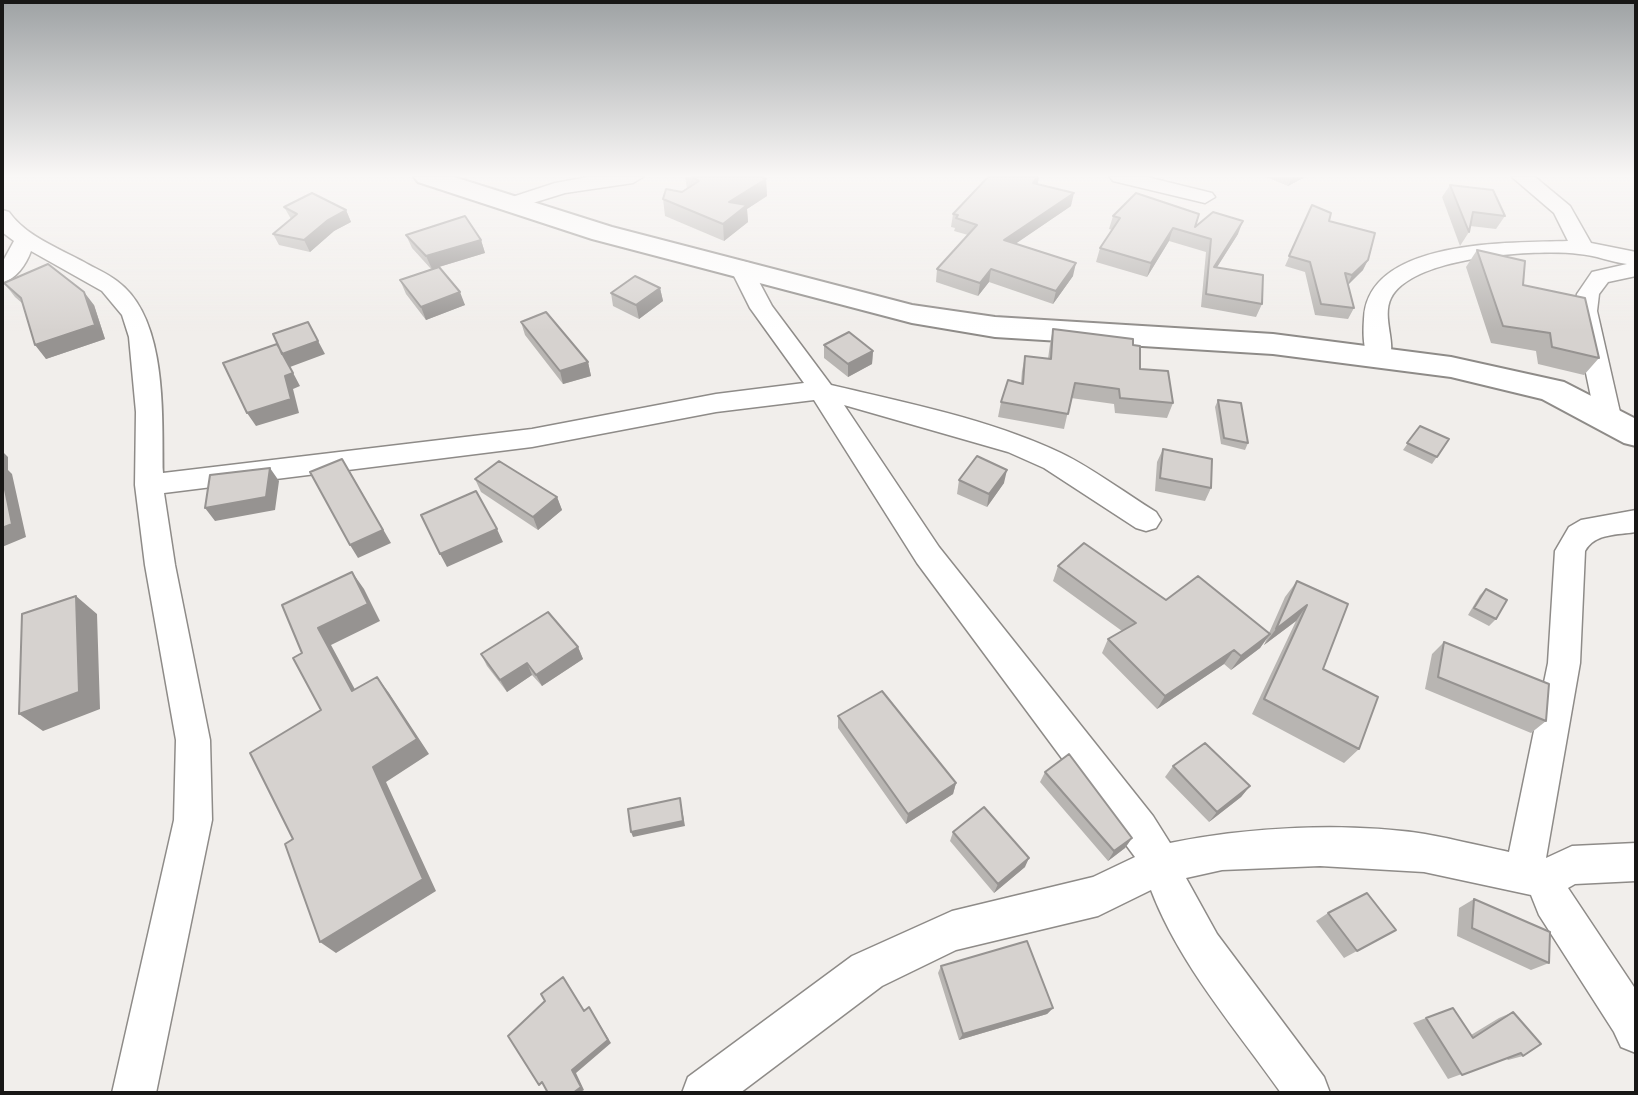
<!DOCTYPE html>
<style>
body{margin:0}
#map{position:relative;width:1638px;height:1095px;overflow:hidden;background:#f1eeeb;font-family:"Alegreya Sans",sans-serif}
canvas{display:block}
.frame{position:absolute;inset:0;border:4px solid #181716;pointer-events:none}
</style>
<div id="map">
<canvas width="1638" height="1095"></canvas>
<div class="frame"></div>
</div>
<script>
const ctx = document.querySelector('canvas').getContext('2d');
ctx.lineJoin = 'round';
function strokePath(path, color, width, dash) { ctx.strokeStyle = color; ctx.lineWidth = width; ctx.lineCap = dash ? 'butt' : 'round'; ctx.setLineDash(dash || []); ctx.stroke(path); }
function fillPath(path, color) { ctx.fillStyle = color; ctx.fill(path, 'evenodd'); }
const minor = new Path2D(`
 M588,177H643L633,183L565,193L507,211L497,205L500,201L555,183Z
 M1110,177H1147L1212,193L1215,197L1205,203L1113,181Z
 M1512,177H1535L1570,206L1591,243L1636,252V276L1608,282L1599,294L1597,311L1622,421L1618,427L1609,430L1600,427L1596,421L1573,311L1577,294L1592,272L1627,264C1611,262 1595,255 1579,254C1537,249 1413,256 1391,298C1381,318 1398,345 1388,362H1370C1363,351 1363,332 1364,319C1367,238 1512,243 1568,241L1554,213Z
 M2,210L9,212C26,236 58,248 84,262C94,268 107,273 117,281C168,318 162,416 163,473L532,429L716,394L804,383L750,308L730,268L741,261L749,263L772,306L831,385C907,403 989,419 1061,453C1094,469 1125,493 1156,512L1161,520L1156,528L1146,531L1136,528L1044,468L1008,452L844,405L939,547L1153,816L1170,843C1249,827 1345,822 1425,834C1453,839 1481,846 1509,852L1548,663L1555,551L1569,527L1581,520L1636,510V532C1618,535 1595,533 1585,551L1580,663L1546,858L1572,846L1636,843V881L1575,884L1568,888L1636,990V1053L1621,1047L1614,1032L1539,915L1531,895L1424,872L1320,866L1222,870L1186,878L1217,934L1324,1077L1330,1093H1281C1236,1029 1179,964 1151,890L1098,916L956,950L882,986L740,1093H682L688,1077L852,956L952,911L1093,877L1135,857L917,563L814,400L716,412L532,447L164,493L175,565L210,740L212,820L156,1093H112L174,820L176,740L145,565L135,485L136,412L129,337L122,315L102,291L31,251C26,265 16,279 2,283V263L14,241L2,232Z`);
const tertiary = new Path2D(`
 M414,177H454L612,227L912,305L995,317L1273,334L1451,357L1564,382L1636,419V446L1624,443L1542,399L1451,377L1273,354L995,337L912,323L592,239L418,182Z`);
const wall = new Path2D(`
 M685,177H762L766,179L767,196L747,209L748,222L724,241L665,216L663,199L682,192L687,189Z
 M1266,177H1305L1288,186Z
 M1038,184L1071,206L1015,244L1073,276L1053,304L989,282L978,296L936,282L937,269L968,235L954,231L955,228L951,227L953,214Z
 M1450,185L1505,216L1496,229L1470,226L1469,232L1460,246L1442,197Z
 M1312,205L1329,221L1363,270L1348,284L1354,308L1348,319L1315,315L1305,272L1285,266Z
 M284,207L346,210L351,222L334,231L310,252L279,245L273,234L291,219Z
 M1113,216L1238,234L1217,267L1262,304L1256,317L1201,307L1206,252L1169,241L1147,277L1096,262L1100,248L1112,230L1109,229Z
 M406,235L481,240L485,253L439,267L465,305L426,320L406,294L400,280L431,269L412,248Z
 M1477,250L1523,285L1599,358L1584,375L1538,364L1536,351L1491,343L1466,267Z
 M4,283L94,305L105,339L46,359L23,304L15,297Z
 M660,288L663,301L639,319L613,306L611,293Z
 M521,322L588,362L591,376L563,384L525,335Z
 M1053,329L1133,345L1140,369L1173,403L1167,418L1115,413L1114,404L1071,398L1064,429L998,417L1001,402L1021,383L1022,371L1025,356L1048,359L1050,344Z
 M824,345L873,351L872,364L848,377L824,358Z
 M1218,400L1248,443L1245,450L1221,444L1215,407Z
 M1420,426L1449,439L1432,464L1403,450Z
 M1163,449L1211,488L1205,501L1155,491L1157,462Z
 M475,479L557,497L562,510L538,530L481,492Z
 M959,480L1004,483L987,507L957,494Z
 M1058,566L1269,633L1285,597L1297,581L1348,604L1323,669L1359,749L1344,763L1252,714L1296,621L1264,645L1267,638L1260,648L1231,670L1224,664L1157,709L1102,653L1108,639L1122,631L1053,581Z
 M1486,589L1496,619L1489,626L1468,615L1480,595Z
 M1444,642L1546,721L1531,733L1425,689L1432,654Z
 M578,647L583,659L542,686L532,675L507,692L487,666L481,654Z
 M838,716L956,783L953,794L906,824L838,728Z
 M1173,766L1250,786L1241,797L1209,822L1165,777Z
 M1045,772L1132,838L1125,848L1108,861L1040,782Z
 M953,832L1025,867L994,893L950,841Z
 M1474,899L1549,963L1531,970L1457,936L1459,908Z
 M1328,913L1396,930L1344,958L1316,921Z
 M941,966L1053,1008L1047,1014L959,1040L938,973Z
 M1513,1012L1523,1056L1508,1060L1506,1058L1448,1079L1413,1023L1426,1018L1471,1035L1499,1018Z`);
const shadedWall = new Path2D(`
 M1037,177H1039L1037,188L1033,183Z
 M1292,177H1305L1288,186Z
 M766,179L767,196L747,209L748,222L724,241L723,224L729,202Z
 M1074,193L1071,206L1002,253L1004,240Z
 M346,210L351,222L334,231L310,252L304,240L328,220Z
 M1243,221L1238,234L1209,280L1214,267Z
 M1173,228L1169,241L1147,277L1151,263Z
 M481,240L485,253L432,269L426,256Z
 M1368,260L1363,270L1347,286L1352,275Z
 M1076,263L1073,276L1053,304L1056,291Z
 M991,269L989,282L978,296L980,283Z
 M660,288L663,301L639,319L636,305Z
 M84,292L94,305L105,339L46,359L35,345Z
 M460,292L465,305L426,320L421,307Z
 M308,322L325,354L290,367L300,386L293,389L299,413L256,426L247,413L285,376L282,353Z
 M873,351L872,364L848,377V364Z
 M588,362L591,376L563,384L560,371Z
 M2,451L8,457V470L12,474L26,537L2,547Z
 M270,468L279,481L275,510L215,521L205,508Z
 M1007,470L1004,483L987,507L989,494Z
 M350,472L391,543L358,558L350,545Z
 M557,497L562,510L538,530L533,517Z
 M497,529L503,542L447,567L440,554Z
 M352,572L364,589L380,621L331,645L365,708L352,691L318,628Z
 M76,596L97,614L100,709L43,731L19,714Z
 M1307,605L1296,621L1264,645L1276,629Z
 M1270,634L1260,648L1231,670L1241,656Z
 M578,647L583,659L542,686L536,675Z
 M1234,650L1224,664L1157,709L1165,696Z
 M527,663L532,675L507,692L500,680Z
 M377,677L389,693L429,754L386,782L436,891L336,953L320,942L373,767Z
 M956,783L953,794L906,824L908,814Z
 M1250,786L1241,797L1209,822L1217,812Z
 M680,798L685,826L633,837L631,832Z
 M1132,838L1125,848L1108,861L1114,851Z
 M1029,858L1025,867L994,893L998,884Z
 M589,1007L611,1043L576,1073L584,1090L579,1093H573L572,1070Z
 M1053,1008L1047,1014L959,1040L963,1034Z`);
const building = new Path2D(`
 M691,177H762L766,179L729,202L747,205L723,224L663,199L666,189L682,192L699,181Z
 M988,177H1037L1033,183L1074,193L1004,240L1076,263L1056,291L991,269L980,283L937,269L977,225L956,218L958,215L953,214Z
 M1450,185L1493,190L1505,216L1473,212L1469,232Z
 M312,193L346,210L328,220L304,240L273,234L297,214L284,207Z
 M1136,193L1199,214L1195,227L1213,212L1243,221L1214,267L1263,275L1262,304L1206,294L1211,239L1173,228L1151,263L1100,248L1120,218L1113,216Z
 M1312,205L1331,213L1329,221L1375,233L1368,260L1352,275L1345,273L1354,308L1321,304L1310,262L1289,256Z
 M465,216L481,240L426,256L406,235Z
 M1477,250L1525,261L1523,285L1585,298L1599,358L1552,347L1550,333L1503,326Z
 M48,264L84,292L95,325L35,345L21,298L4,283Z
 M439,267L460,292L421,307L400,280Z
 M635,276L660,288L636,305L611,293Z
 M546,312L588,362L560,371L521,322Z
 M308,322L318,341L282,354L273,334Z
 M1053,329L1133,339V345L1140,346V369L1168,371L1173,403L1120,398L1119,389L1075,383L1068,414L1001,402L1008,380L1023,384L1025,356L1051,359Z
 M849,332L873,351L848,364L824,345Z
 M277,344L293,373L285,376L291,399L247,413L223,363Z
 M1218,400L1241,403L1248,443L1224,438Z
 M1420,426L1449,439L1437,457L1407,443Z
 M1163,449L1212,459L1211,488L1160,478Z
 M977,456L1007,470L989,494L959,480Z
 M342,459L383,530L350,545L310,472Z
 M499,461L557,497L533,517L475,479Z
 M270,468L266,497L205,508L210,475Z
 M2,475L12,524L2,528Z
 M476,491L497,529L440,554L421,515Z
 M1084,543L1166,600L1198,576L1270,634L1241,656L1234,650L1165,696L1108,639L1136,623L1058,566Z
 M352,572L368,604L318,628L352,691L377,677L417,739L373,767L423,879L320,942L285,844L293,839L250,753L321,710L293,658L302,653L282,605Z
 M1297,581L1348,604L1323,669L1378,697L1359,749L1264,699L1307,605L1276,629Z
 M1486,589L1507,600L1496,619L1474,608Z
 M76,596L79,692L19,714L22,614Z
 M548,612L578,647L536,675L527,663L500,680L481,654Z
 M1444,642L1549,684L1546,721L1438,677Z
 M882,691L956,783L908,814L838,716Z
 M1205,743L1250,786L1217,812L1173,766Z
 M1069,754L1132,838L1114,851L1045,772Z
 M680,798L683,821L631,832L628,809Z
 M984,807L1029,858L998,884L953,832Z
 M1367,893L1396,930L1357,951L1328,913Z
 M1474,899L1550,932L1549,963L1472,928Z
 M1027,941L1053,1008L963,1034L941,966Z
 M563,977L584,1011L589,1007L608,1040L572,1070L581,1087L573,1093H548L542,1082L539,1085L508,1036L545,1001L541,994Z
 M1453,1008L1473,1038L1513,1012L1541,1044L1523,1056L1521,1053L1462,1075L1426,1018Z`);
strokePath(minor, '#8e8b88', 3);
strokePath(tertiary, '#8e8b88', 4);
fillPath(minor, '#fff');
fillPath(tertiary, '#fff');
fillPath(wall, '#b8b5b2');
fillPath(shadedWall, '#969391');
fillPath(building, '#d6d2cf');
strokePath(building, '#969391', 2);
const sky = ctx.createLinearGradient(0, 0, 0, 331);
sky.addColorStop(0, '#9ea2a4');
sky.addColorStop(0.53, '#f9f7f6');
sky.addColorStop(1, '#f9f7f600');
ctx.fillStyle = sky;
ctx.fillRect(0, 0, 1638, 331);
</script>
